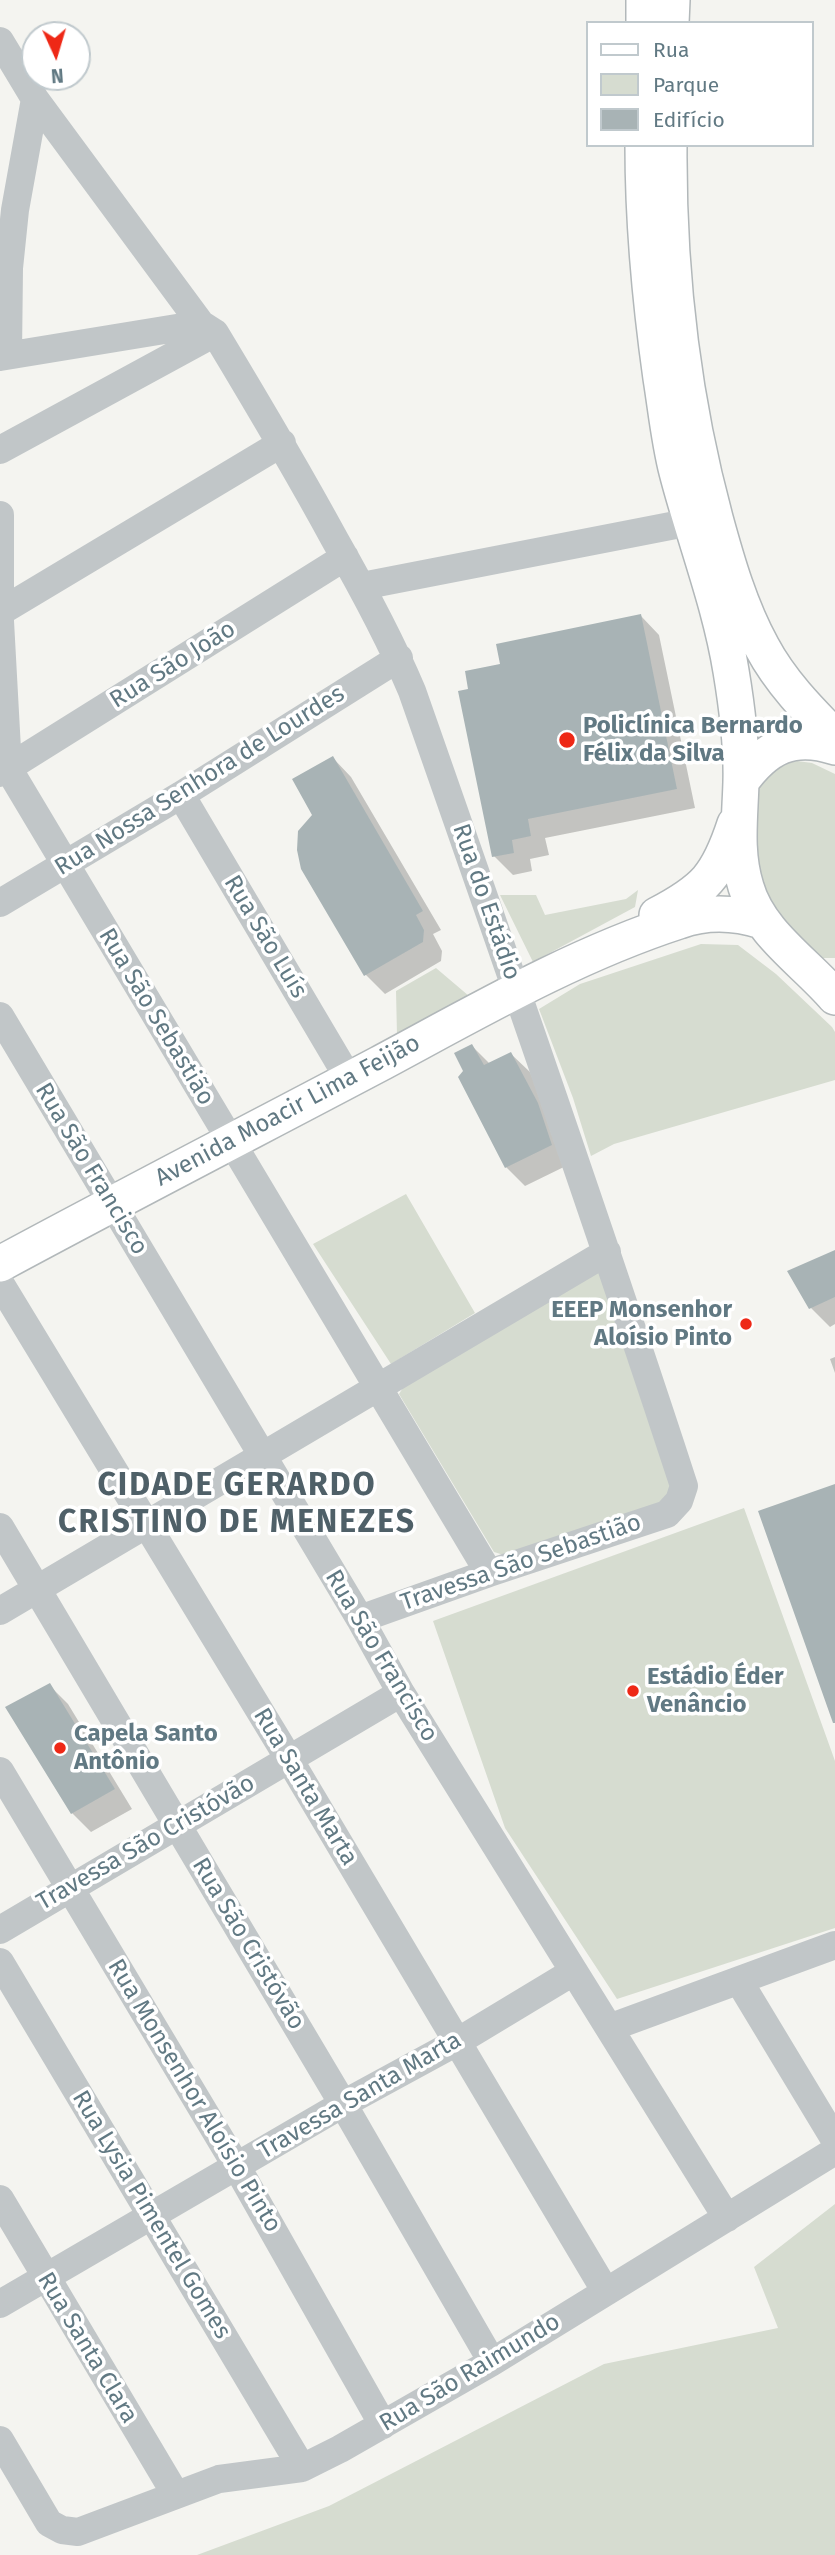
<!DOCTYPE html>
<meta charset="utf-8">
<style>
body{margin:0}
#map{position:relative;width:835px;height:2555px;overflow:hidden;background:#f4f4f0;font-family:"Fira Sans",sans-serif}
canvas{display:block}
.legend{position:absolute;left:586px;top:21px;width:228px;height:126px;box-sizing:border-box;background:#fff;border:2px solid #c0c9cd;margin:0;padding:9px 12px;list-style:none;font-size:21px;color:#617983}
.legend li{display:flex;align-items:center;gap:14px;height:35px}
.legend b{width:35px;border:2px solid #c0c9cd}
.north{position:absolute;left:21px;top:21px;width:70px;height:70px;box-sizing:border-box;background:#fff;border:2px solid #c0c9cd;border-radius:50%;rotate:176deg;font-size:19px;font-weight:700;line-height:28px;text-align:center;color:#617983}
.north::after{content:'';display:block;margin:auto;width:24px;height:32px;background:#ee2816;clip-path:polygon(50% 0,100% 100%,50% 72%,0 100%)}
</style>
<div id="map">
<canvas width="835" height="2555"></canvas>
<ul class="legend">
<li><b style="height:9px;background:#fff"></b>Rua</li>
<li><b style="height:19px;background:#d6dcd0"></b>Parque</li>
<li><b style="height:19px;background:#a8b3b5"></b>Edifício</li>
</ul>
<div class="north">N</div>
</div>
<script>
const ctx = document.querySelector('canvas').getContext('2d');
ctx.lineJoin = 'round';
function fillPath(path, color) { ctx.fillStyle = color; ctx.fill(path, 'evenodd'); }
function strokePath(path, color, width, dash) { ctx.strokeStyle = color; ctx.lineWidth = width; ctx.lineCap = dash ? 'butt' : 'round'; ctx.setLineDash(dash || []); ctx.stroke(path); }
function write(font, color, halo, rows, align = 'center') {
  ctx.font = font + ' "Fira Sans",sans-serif'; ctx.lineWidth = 7; ctx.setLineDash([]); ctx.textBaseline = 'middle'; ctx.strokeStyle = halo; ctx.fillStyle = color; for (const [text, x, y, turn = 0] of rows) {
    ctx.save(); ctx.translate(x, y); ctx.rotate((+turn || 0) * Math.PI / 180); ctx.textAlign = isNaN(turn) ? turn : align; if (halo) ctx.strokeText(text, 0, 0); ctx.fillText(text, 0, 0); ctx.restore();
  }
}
const green = new Path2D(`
 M797,761L812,763L835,774V958H822L801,950L755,885L753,793L761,773L782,764Z
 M638,890L635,907L533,962L500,895H536L545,915L626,899Z
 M701,944L738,945L776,974L832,1027L835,1032V1080L614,1144L591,1156L573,1098L539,1009L580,984Z
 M436,968L469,996L397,1035L396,991Z
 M406,1194L475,1313L391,1364L313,1244Z
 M596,1269L607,1280L676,1480L666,1505L507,1556L494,1552L399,1394L406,1383Z
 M744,1508L835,1761V1928L617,1999L505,1828L433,1621Z
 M835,2204V2555H197L329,2506L604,2364L778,2328L754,2267Z`);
const shadow = new Path2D(`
 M641,616L659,635L695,808L545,838L549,855L530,859L532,871L513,875L494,856L470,690L502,665Z
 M333,758L351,777L441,930L433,934L442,951L441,961L385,994L366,975L303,869L314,815Z
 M472,1046L490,1064L511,1054L530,1072L556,1124L570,1164L525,1186L506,1167L465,1071Z
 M835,1252V1324L830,1327L811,1308Z
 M835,1357V1373L830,1359Z
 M49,1685L68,1704L132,1809L91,1832L72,1813Z`);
const building = new Path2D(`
 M641,614L677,789L528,819L531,836L512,840L514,853L492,857L458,691L468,689L465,671L500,664L496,644Z
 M333,756L423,911L416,915L424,930L423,942L364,976L301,869L297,850L298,831L312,815L292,779Z
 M472,1044L484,1065L511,1052L538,1103L552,1145L505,1168L458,1077L463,1071L454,1053Z
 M835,1250V1297L809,1309L787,1271Z
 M835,1484V1723H833L758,1511Z
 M50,1683L115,1789L71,1814L5,1707Z`);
const minor = new Path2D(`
 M0,41L35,99L15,210L9,268L8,355
 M35,99L201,324L215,333C256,401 297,470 335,540C363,589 390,639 412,691C505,956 597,1220 684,1486L679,1501L667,1514L489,1573L360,1619
 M0,357L201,324
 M0,450L215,333
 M0,515V593
 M362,586L691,522
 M0,612L282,443
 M0,621L8,768L489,1573
 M0,773L345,557
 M181,795L349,1079
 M0,903L181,795L399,658
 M0,1016L360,1619L401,1693L727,2218
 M0,1283L289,1759L606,2292
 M0,1527L343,2104L492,2362
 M0,1611C203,1493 404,1370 607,1252
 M0,1771L237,2167L383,2425
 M0,1930L401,1693
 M0,1962L302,2468
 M739,1981L835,2140
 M609,2028L835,1945
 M0,2199L176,2495
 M0,2304L343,2104L457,2042L573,1972
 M0,2440L49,2523L62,2530L78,2532L219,2479L302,2468L340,2449L492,2362L835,2151`);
const major = new Path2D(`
 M644,23V0
 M671,23L672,0
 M643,145C643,224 650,300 661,378C666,409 669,441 677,472C694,538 720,603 731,671C737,707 742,745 741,782C740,818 735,852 746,887C759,933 805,962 835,997
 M669,145C668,271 682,396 715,518C727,562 740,607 762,647C780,681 808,710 835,737
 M741,782C766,747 793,733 835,747
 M657,915C705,890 718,876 735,824
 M0,1264C126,1196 252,1131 379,1064C476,1012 574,955 679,921C707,911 734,912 762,921`);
const markers = [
 [567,740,9,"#ee2816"],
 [746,1324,7,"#ee2816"],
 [633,1691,7,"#ee2816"],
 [60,1748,7,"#ee2816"]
];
const streetNames = [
 ["Rua São João",173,665,-32],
 ["Rua Nossa Senhora de Lourdes",200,781,-32],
 ["Rua do Estádio",486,902,71],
 ["Rua São Luís",265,937,59],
 ["Rua São Sebastião",156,1017,59],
 ["Avenida Moacir Lima Feijão",288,1111,-28],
 ["Rua São Francisco",91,1169,59],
 ["Travessa São Sebastião",521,1563,-19],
 ["Rua São Francisco",381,1656,59],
 ["Rua Santa Marta",305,1787,59],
 ["Travessa São Cristóvão",146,1843,-30],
 ["Rua São Cristóvão",248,1944,59],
 ["Rua Monsenhor Aloísio Pinto",194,2096,59],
 ["Travessa Santa Marta",360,2096,-30],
 ["Rua Lysia Pimentel Gomes",151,2215,59],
 ["Rua Santa Clara",87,2348,59],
 ["Rua São Raimundo",470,2373,-31]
];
const poiNames = [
 ["Policlínica Bernardo",583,726],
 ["Félix da Silva",583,754],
 ["EEEP Monsenhor",732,1310,"right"],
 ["Aloísio Pinto",732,1338,"right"],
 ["Estádio Éder",647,1677],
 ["Venâncio",647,1705],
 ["Capela Santo",74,1734],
 ["Antônio",74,1762]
];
const districtNames = [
 ["CIDADE GERARDO",237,1486],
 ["CRISTINO DE MENEZES",237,1523]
];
fillPath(green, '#d6dcd0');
fillPath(shadow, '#0003');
fillPath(building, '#a8b3b5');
strokePath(major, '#b2b8ba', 38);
strokePath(minor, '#c1c6c8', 28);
strokePath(major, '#fff', 35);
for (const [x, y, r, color] of markers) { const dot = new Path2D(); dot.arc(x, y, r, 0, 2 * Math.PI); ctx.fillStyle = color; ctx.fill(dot); strokePath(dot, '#fff', 2.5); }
write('24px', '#617983', '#fff', streetNames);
write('bold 24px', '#617983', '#fff', poiNames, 'left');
ctx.letterSpacing = '2px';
write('bold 32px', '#4f6068', '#fff', districtNames);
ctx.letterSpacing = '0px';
</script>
